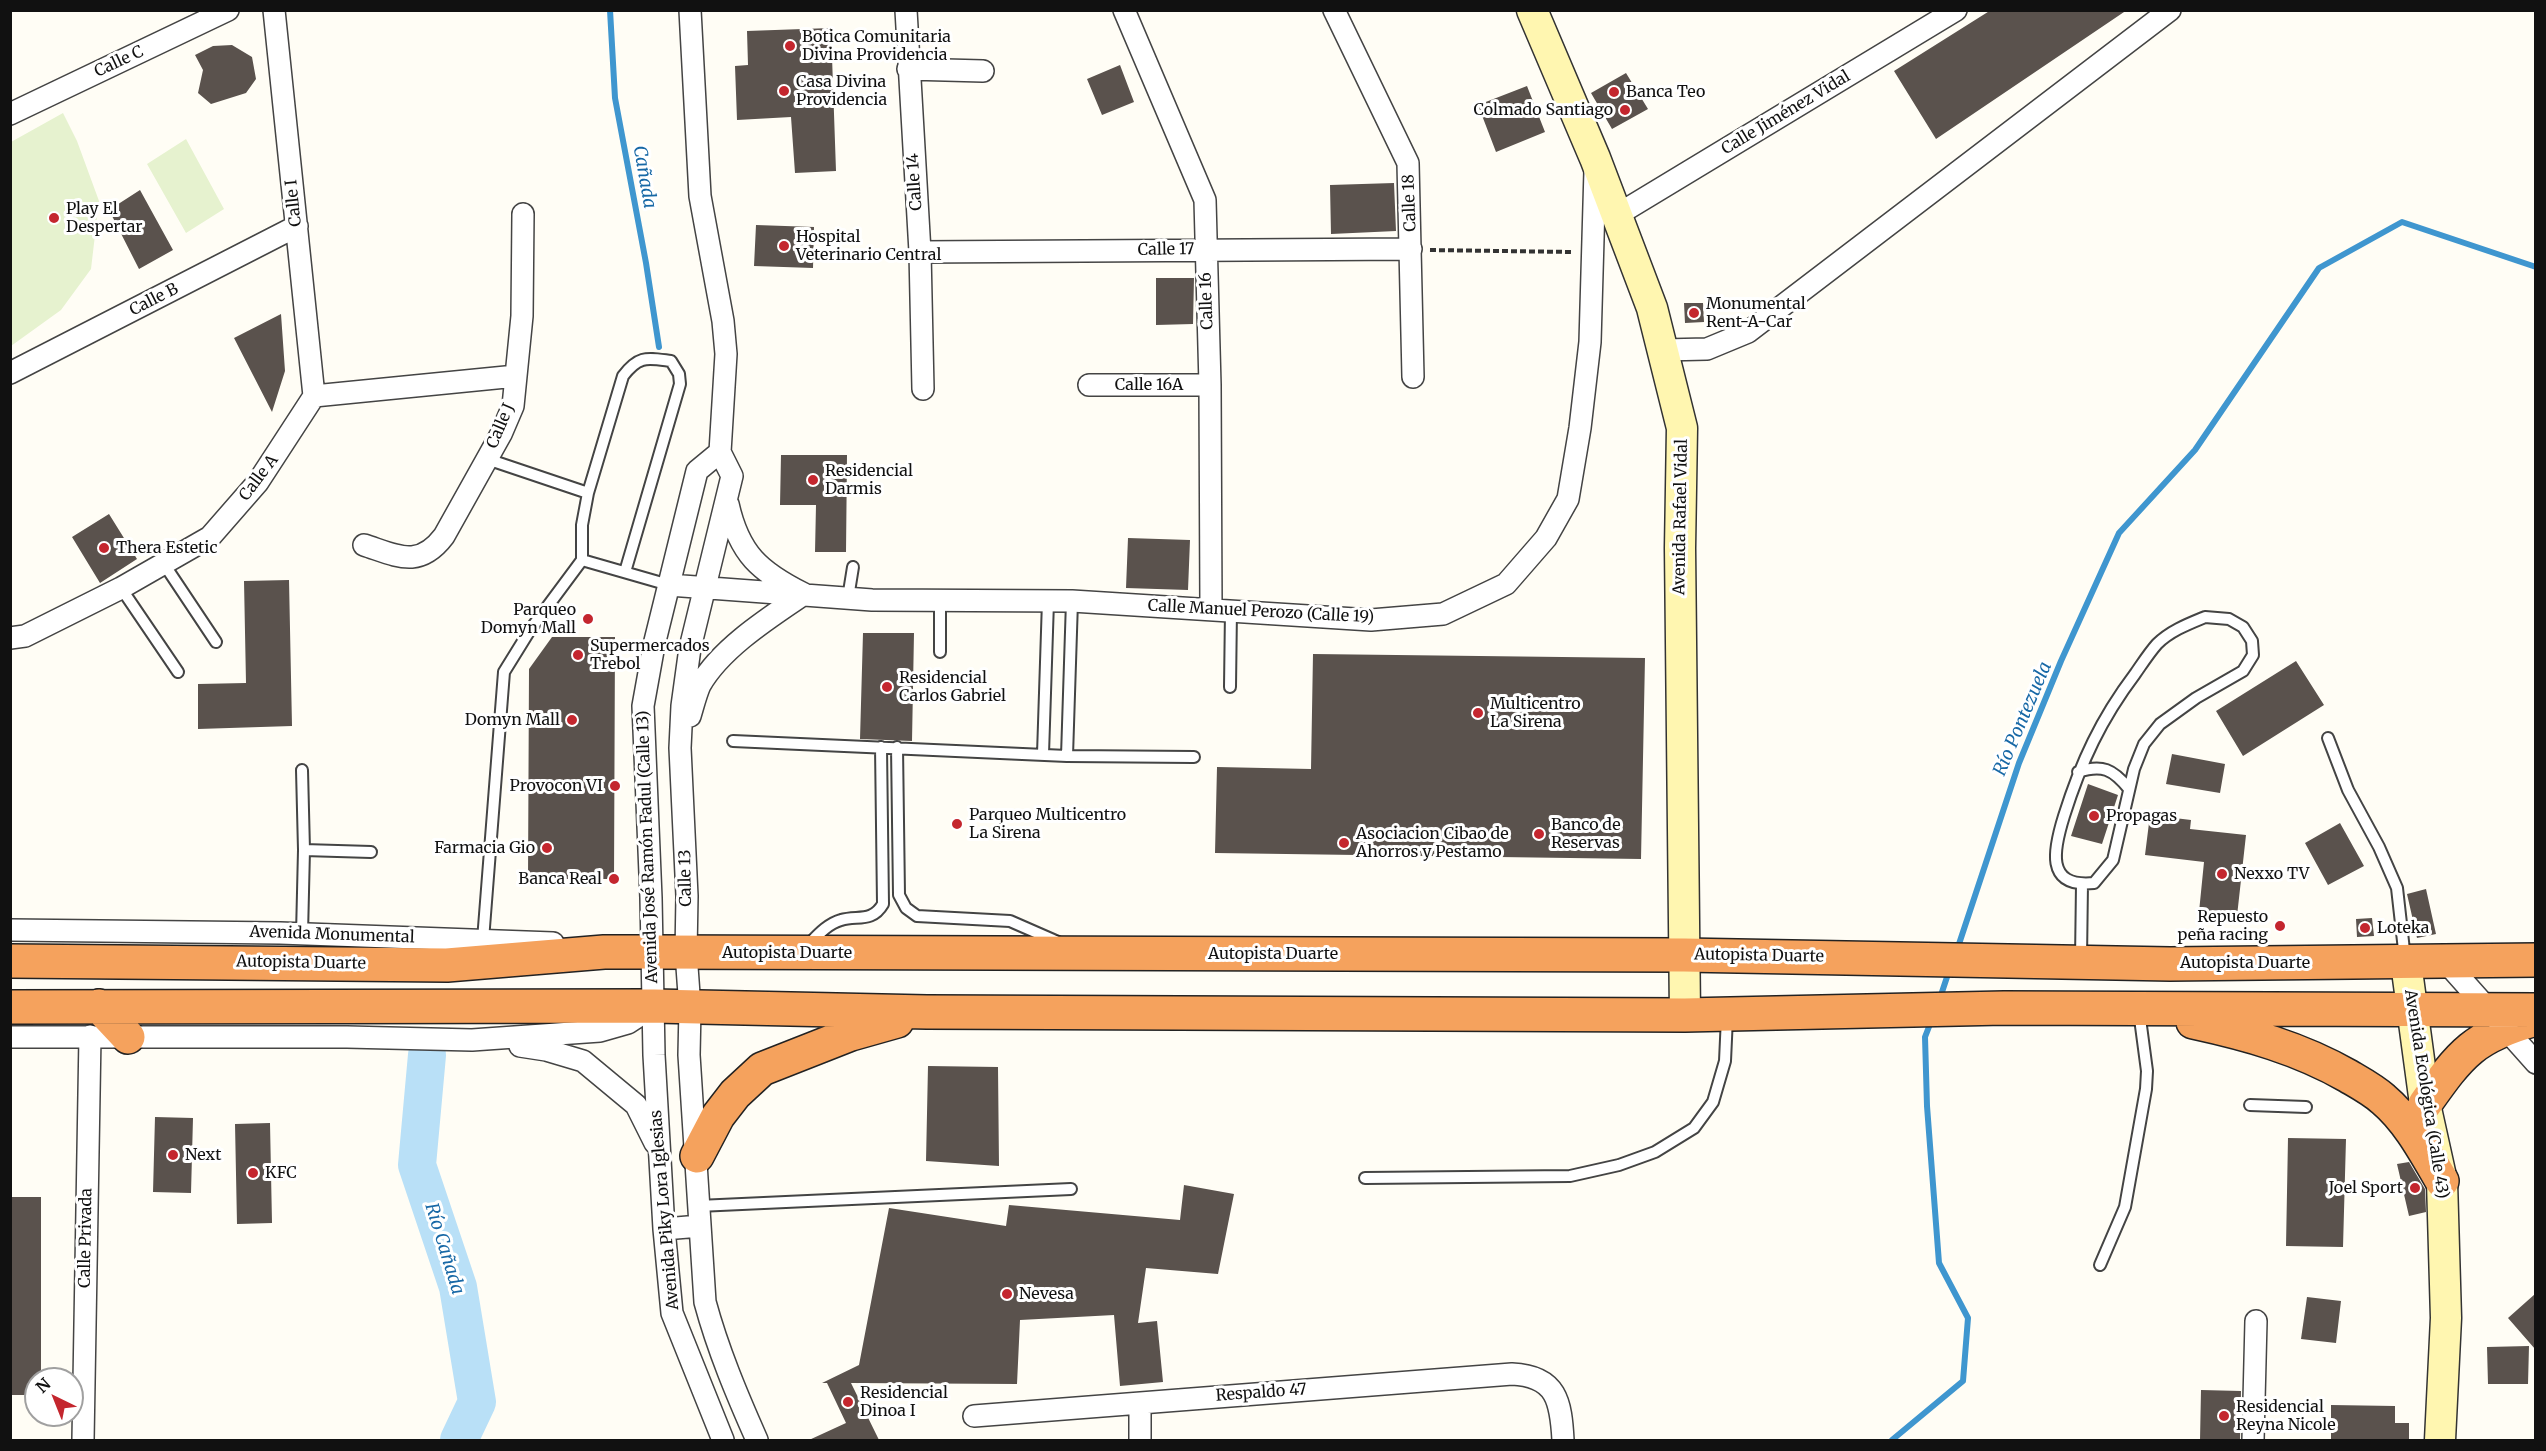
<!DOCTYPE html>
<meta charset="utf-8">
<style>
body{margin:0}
#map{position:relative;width:2546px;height:1451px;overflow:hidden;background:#fffdf5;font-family:Merriweather,serif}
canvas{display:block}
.frame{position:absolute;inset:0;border:12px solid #111;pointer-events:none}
.north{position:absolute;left:24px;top:1367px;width:60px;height:60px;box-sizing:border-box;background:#fff;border:2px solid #a0a0a0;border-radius:50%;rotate:317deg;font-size:16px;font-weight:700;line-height:24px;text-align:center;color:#111}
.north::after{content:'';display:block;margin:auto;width:21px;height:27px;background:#c4262e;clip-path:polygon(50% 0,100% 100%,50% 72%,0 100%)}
</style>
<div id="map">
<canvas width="2546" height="1451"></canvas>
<div class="frame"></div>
<div class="north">N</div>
</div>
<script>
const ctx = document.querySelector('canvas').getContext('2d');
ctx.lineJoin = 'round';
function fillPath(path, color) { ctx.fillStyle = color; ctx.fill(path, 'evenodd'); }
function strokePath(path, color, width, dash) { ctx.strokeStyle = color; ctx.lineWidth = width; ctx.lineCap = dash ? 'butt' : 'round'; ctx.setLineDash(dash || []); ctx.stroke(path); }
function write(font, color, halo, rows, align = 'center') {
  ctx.font = font + ' Merriweather,serif'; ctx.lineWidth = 6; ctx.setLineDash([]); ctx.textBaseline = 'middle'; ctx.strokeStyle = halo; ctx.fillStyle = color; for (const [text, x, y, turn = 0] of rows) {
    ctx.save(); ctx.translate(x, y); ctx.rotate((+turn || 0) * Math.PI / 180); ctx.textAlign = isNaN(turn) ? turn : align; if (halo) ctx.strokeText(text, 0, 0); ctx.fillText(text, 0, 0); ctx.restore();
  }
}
const pitch = new Path2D(`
 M63,113L77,141L99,201L91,269L61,310L11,346V142Z
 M186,139L224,209L186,233L147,164Z`);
const stream = new Path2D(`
 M610,10L615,98L646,263L659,347
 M1957,950L2019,763L2061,661L2119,533L2195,450L2319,268L2402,222L2536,267
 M1940,998L1949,971
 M1892,1440L1963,1381L1968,1318L1939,1263L1927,1106L1925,1037L1932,1019`);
const river = new Path2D(`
 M427,1055L417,1165L458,1287L477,1402L459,1440`);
const building = new Path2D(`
 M1991,10H2127L1936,139L1894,71Z
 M831,28L836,171L795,173L791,117L737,120L735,66L748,65L747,31Z
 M232,45L252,57L256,79L246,93L211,104L198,93L203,70L195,55L213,46Z
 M1120,65L1134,102L1102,115L1087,79Z
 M1626,73L1648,109L1612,129L1591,93Z
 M1527,86L1545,132L1496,152L1478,105Z
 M1394,183L1396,231L1331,234L1330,185Z
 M140,190L173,250L139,269L109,210Z
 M756,225L814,227L813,268L754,266Z
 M1156,278H1194L1193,324L1156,325Z
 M1684,303H1703L1704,322L1685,323Z
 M281,314L285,371L272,412L234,338Z
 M781,455H847L846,552H815L816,505H780Z
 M109,514L137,559L100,583L72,537Z
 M1128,538L1190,540L1188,590L1126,588Z
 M289,580L292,726L198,729V684L246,683L244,581Z
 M863,633H914L912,741L860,739Z
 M552,637H615L614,879H528L529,669Z
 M1313,654L1645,658L1641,859L1215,853L1217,767L1311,769Z
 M2296,661L2324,705L2243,756L2216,711Z
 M2172,754L2225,764L2220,793L2166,784Z
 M2088,784L2118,795L2102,844L2071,836Z
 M2150,815L2191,820L2190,829L2246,835L2237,916L2199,912L2204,862L2145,855Z
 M2340,823L2364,866L2328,885L2305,843Z
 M2426,889L2436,934L2417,938L2407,894Z
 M2372,918L2374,936L2357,937L2356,919Z
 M928,1066L998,1067L999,1166L926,1161Z
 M155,1117L193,1118L191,1193L153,1192Z
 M270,1123L272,1223L237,1224L235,1124Z
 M2288,1138L2346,1139L2343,1247L2286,1246Z
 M2409,1162L2425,1189L2426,1212L2409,1216L2397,1164Z
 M1184,1185L1234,1194L1218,1274L1146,1268L1138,1323L1157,1321L1163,1382L1120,1386L1114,1315L1020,1320L1017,1384L851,1383L879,1440H809L846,1423L827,1383H822L859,1365L889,1208L1006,1226L1009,1205L1180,1220Z
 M10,1197H41V1379H36V1395H10Z
 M2535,1294V1349L2508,1318Z
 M2307,1297L2341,1301L2336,1343L2301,1339Z
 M2529,1346L2528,1384H2488L2487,1347Z
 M2201,1390L2241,1391L2240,1440H2200Z
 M2331,1405L2395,1406V1423H2409V1440H2331Z`);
const path = new Path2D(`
 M1430,250L1573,252`);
const lane = new Path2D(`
 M487,459L588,493
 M582,560V525L588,493L623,376C639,355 647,358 671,361L679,374L680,384L625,572
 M164,564L216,642
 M121,588L178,672
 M848,598L853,567
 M2205,617L2229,619L2243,627L2252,641L2253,655L2243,671L2196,698L2160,724L2144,744L2134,769L2113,860L2094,883C2044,888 2054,848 2064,816C2081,762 2101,719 2135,674C2142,664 2149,653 2157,644C2170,631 2188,624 2205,617Z
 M940,652V602
 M1230,687L1231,610
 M2328,738L2348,790L2379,847L2397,888L2405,959
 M733,741L1067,756L1194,757
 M897,747L899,895L906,908L917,916L1010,921L1058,942
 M1043,754L1048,601
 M1067,756L1072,601
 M302,770L304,850L371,852
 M2078,772C2102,764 2113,769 2129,789
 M302,934L304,850
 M483,940L504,672L530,630L582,560L669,585
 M807,946C817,936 827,924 841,920C857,915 872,923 883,904L881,747
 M2081,959L2082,884
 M2250,1105L2306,1107
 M1365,1178L1570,1176L1619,1165L1655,1152L1694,1128L1713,1102L1725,1061L1727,1017
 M698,1206L1071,1189
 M2100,1265L2125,1207L2146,1089L2147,1071L2139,1011`);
const street = new Path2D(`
 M274,10L314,396
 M690,10L700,196L723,321L726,354L720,452L732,476L690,648L682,706L680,748L687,896L686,953L690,1008L689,1055L705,1302C718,1350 737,1395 757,1440
 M906,10L920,252L923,389
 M1124,10L1205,200L1210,385L1211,609
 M1334,10L1408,163L1413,377
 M908,69L983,71
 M10,114L228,10
 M1617,215L1956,10
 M920,252L1411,249
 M1663,350L1707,349L1748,332L2170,10
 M10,373L297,226
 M1089,385H1210
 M720,452L697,471L654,645L643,706L651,898L654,1055L664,1229L672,1313L723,1440
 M364,545C398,556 419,569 444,536L501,434L513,406L522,316L523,214
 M669,585L872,600L1072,601L1371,620L1443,614L1506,584L1546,538L1568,499L1580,428L1590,342L1595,170
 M10,638L25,636L121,588L210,537L258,482L314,396L516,376
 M690,716C693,706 696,694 700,685C721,648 770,617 804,594C760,572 739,554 728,504
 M10,930L280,933L553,943
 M2446,962L2536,1063
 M10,1037H347L472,1040L600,1031L628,1023L651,1008
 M520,1046L546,1050L583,1061L636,1105L655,1143
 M664,1229L700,1226
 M974,1416L1512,1374C1557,1376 1561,1402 1563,1440
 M83,1440L90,1036
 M1140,1440V1403
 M2253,1440L2256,1321`);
const secondary = new Path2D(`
 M1532,10L1595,158L1652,308L1682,428L1680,548L1685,1015
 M2406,963L2425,1104L2442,1181L2446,1318L2440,1440`);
const highway = new Path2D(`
 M10,961L447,965L604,952H652L1684,955L2170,964L2536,960
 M99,1006L128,1037
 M10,1007L654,1006L927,1012L1685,1015L2004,1008L2536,1010
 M2193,1022C2248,1034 2299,1048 2348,1076C2360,1083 2373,1090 2383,1099C2409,1121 2425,1152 2442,1181
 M2425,1104C2461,1053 2474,1036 2536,1019
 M697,1156L718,1116L735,1094L762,1069L851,1034L897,1021`);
const markers = [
 [790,46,6,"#c4262e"],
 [784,91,6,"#c4262e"],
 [1614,92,6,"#c4262e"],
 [1625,110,6,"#c4262e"],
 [54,218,6,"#c4262e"],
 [784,246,6,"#c4262e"],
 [1694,313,6,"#c4262e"],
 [813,480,6,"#c4262e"],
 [104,548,6,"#c4262e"],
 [588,619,6,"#c4262e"],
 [578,655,6,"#c4262e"],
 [887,687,6,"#c4262e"],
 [1478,713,6,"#c4262e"],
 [572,720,6,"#c4262e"],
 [615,786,6,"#c4262e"],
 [2094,816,6,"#c4262e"],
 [957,824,6,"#c4262e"],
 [1539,834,6,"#c4262e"],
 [1344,843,6,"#c4262e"],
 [547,848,6,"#c4262e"],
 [2222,874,6,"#c4262e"],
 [614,879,6,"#c4262e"],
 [2280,926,6,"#c4262e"],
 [2365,928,6,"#c4262e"],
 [173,1155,6,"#c4262e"],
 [253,1173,6,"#c4262e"],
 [2415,1188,6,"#c4262e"],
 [1007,1294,6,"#c4262e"],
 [848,1402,6,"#c4262e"],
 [2224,1416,6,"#c4262e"]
];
const poiNames = [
 ["Botica Comunitaria",802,37],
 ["Divina Providencia",802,55],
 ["Casa Divina",796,82],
 ["Providencia",796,100],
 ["Banca Teo",1626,92],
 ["Colmado Santiago",1613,110,"right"],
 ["Play El",66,209],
 ["Despertar",66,227],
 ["Hospital",796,237],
 ["Veterinario Central",796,255],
 ["Monumental",1706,304],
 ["Rent-A-Car",1706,322],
 ["Residencial",825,471],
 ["Darmis",825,489],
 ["Thera Estetic",116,548],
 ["Parqueo",576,610,"right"],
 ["Domyn Mall",576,628,"right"],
 ["Supermercados",590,646],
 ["Trebol",590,664],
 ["Residencial",899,678],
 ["Carlos Gabriel",899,696],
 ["Multicentro",1490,704],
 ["La Sirena",1490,722],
 ["Domyn Mall",560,720,"right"],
 ["Provocon VI",603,786,"right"],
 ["Parqueo Multicentro",969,815],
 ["La Sirena",969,833],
 ["Propagas",2106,816],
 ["Banco de",1551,825],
 ["Reservas",1551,843],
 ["Asociacion Cibao de",1356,834],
 ["Ahorros y Pestamo",1356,852],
 ["Farmacia Gio",535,848,"right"],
 ["Nexxo TV",2234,874],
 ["Banca Real",602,879,"right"],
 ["Repuesto",2268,917,"right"],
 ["peña racing",2268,935,"right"],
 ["Loteka",2377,928],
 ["Next",185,1155],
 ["KFC",265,1173],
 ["Joel Sport",2403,1188,"right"],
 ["Nevesa",1019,1294],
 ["Residencial",860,1393],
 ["Dinoa I",860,1411],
 ["Residencial",2236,1407],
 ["Reyna Nicole",2236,1425]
];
const streetNames = [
 ["Calle C",119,62,-25],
 ["Calle Jiménez Vidal",1786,113,-31],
 ["Calle 14",915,182,-94],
 ["Calle I",294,203,-96],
 ["Calle 18",1410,203,-92],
 ["Calle 17",1166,250,-1],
 ["Calle B",154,300,-27],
 ["Calle 16",1207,301,-92],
 ["Calle 16A",1149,385],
 ["Calle J",501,426,-67],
 ["Calle A",259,478,-53],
 ["Avenida Rafael Vidal",1681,517,-89],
 ["Calle Manuel Perozo (Calle 19)",1261,612,3],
 ["Avenida José Ramón Fadul (Calle 13)",648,847,-92],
 ["Calle 13",686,878,-91],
 ["Avenida Monumental",332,935,2],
 ["Autopista Duarte",787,953],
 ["Autopista Duarte",1273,954],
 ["Autopista Duarte",1759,956,1],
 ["Autopista Duarte",301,963,1],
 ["Autopista Duarte",2245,963],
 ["Avenida Ecológica (Calle 43)",2426,1094,81],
 ["Avenida Piky Lora Iglesias",665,1210,-95],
 ["Calle Privada",86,1238,-89],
 ["Respaldo 47",1261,1393,-4]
];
const waterNames = [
 ["Cañada",644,177,80],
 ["Río Pontezuela",2023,719,-67],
 ["Río Cañada",444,1249,73]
];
fillPath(pitch, '#e6f2cf');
strokePath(stream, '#3f96cf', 6);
strokePath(river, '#b9e0f7', 38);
fillPath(building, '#5a524d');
strokePath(lane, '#444', 14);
strokePath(street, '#444', 24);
strokePath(secondary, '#333', 33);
strokePath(highway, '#222', 36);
strokePath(path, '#333', 4, [6, 3]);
strokePath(lane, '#fff', 10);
strokePath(street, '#fff', 21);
strokePath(secondary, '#fff6b0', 30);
strokePath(highway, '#f5a25d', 33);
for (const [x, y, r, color] of markers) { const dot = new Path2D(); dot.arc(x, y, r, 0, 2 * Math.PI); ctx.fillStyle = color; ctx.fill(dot); strokePath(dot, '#fff', 2); }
write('16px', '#111', '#fff', poiNames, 'left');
write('16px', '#111', '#fff', streetNames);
write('italic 18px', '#1768a6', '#fff', waterNames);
</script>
